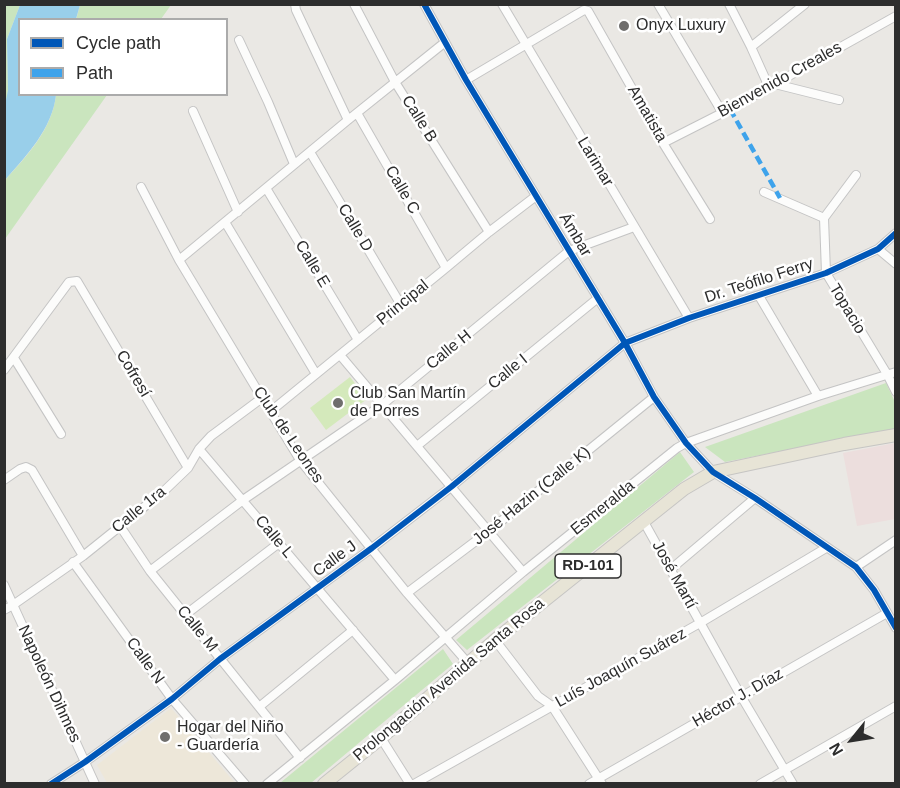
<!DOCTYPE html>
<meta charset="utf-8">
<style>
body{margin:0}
#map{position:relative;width:900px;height:788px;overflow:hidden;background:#eae8e4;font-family:Arial,sans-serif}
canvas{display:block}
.frame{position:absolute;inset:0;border:6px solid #2d2d2d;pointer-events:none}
.legend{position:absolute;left:18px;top:18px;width:210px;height:78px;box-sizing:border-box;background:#fff;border:2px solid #ababab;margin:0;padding:8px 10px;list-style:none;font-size:18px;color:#2d2d2d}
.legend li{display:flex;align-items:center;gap:12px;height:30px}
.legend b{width:30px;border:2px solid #ababab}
.north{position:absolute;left:822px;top:710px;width:60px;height:60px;-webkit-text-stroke:4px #fff;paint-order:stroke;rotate:240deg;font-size:16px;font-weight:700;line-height:24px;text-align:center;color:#2d2d2d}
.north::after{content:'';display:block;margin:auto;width:21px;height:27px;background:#2d2d2d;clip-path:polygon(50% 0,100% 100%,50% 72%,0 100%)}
</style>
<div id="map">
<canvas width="900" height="788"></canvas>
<div class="frame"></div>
<ul class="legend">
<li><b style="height:8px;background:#0057b8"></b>Cycle path</li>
<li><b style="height:8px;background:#3ea3eb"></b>Path</li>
</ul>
<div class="north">N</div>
</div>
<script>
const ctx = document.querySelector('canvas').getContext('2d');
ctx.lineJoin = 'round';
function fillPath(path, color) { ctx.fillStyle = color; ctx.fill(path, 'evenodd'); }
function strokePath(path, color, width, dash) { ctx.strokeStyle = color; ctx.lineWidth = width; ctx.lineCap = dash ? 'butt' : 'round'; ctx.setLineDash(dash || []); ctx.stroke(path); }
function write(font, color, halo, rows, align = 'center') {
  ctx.font = font + ' Arial,sans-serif'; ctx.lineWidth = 5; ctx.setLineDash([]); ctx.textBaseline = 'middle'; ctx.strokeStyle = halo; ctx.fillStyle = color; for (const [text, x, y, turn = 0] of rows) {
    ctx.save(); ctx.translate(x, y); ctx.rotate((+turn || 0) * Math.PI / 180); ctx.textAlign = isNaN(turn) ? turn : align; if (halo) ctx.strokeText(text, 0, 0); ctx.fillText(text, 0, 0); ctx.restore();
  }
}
const education = new Path2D(`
 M171,708L235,783H107L97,765Z`);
const medical = new Path2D(`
 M895,443V519L857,526L843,453Z`);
const green = new Path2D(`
 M5,5H20L7,39L8,90L5,110Z
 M80,5H171L161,19L76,20Z
 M56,95H107L5,239V180C28,155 52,129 56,95Z
 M886,383L895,402V429L725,462L705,447Z
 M680,452L694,472L467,650L456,640Z
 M443,649L453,664L311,783H280Z`);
const pitch = new Path2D(`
 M350,377L367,399L326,430L310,408Z`);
const water = new Path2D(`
 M20,5H80L76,19L20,20V94L56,95C52,129 27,155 5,180L4,110L8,90L7,39Z`);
const street = new Path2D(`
 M295,4L296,10L348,120
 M354,4L395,82L489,232
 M424,4L466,80L625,343L654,397L686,443L713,472L755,498L856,567L874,590L896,628
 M502,4L689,318
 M658,4L722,112
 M729,4L751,47L769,87
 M239,40L268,102L294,164
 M751,47L805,4
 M466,80L584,10L588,11L663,143L710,219
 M775,84L839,100
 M193,111L238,212
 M357,113L446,268
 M663,143L730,109L896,16
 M310,152L401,305
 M141,187L179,260L262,398L300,460L407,593L467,662
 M266,188L358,340
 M764,192L824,218
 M824,218L826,273L887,374L896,392
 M824,218L856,175
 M225,222L316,374
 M878,249L896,264
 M179,260L348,120L444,43
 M759,296L818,396
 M340,355L523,572
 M14,358L61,434
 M4,370L69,282L77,281L188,468
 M271,411L446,268L489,232L536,196
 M417,446L598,298
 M199,449L395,680
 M4,480L20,469L26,467L32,470L83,556
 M644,522L741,696L793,784
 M120,526L150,571L300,758
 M73,562L172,699L245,784
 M856,567L896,540
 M671,569L755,498
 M150,571L243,500L382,405L569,251L634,227
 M4,585L95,784
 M407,593L489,531L654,397
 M4,610L13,605L83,556L164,491L188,468L199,449L211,436L262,398
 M185,615L279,543
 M495,640L538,696L552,706L602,784
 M259,707L353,630
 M381,738L410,784
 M51,784L85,762L172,699L220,659L372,548L451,487L625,343L689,318L826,273L878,249L896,233
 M267,784L395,680L523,572L677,448L686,443L818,396L896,372
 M414,784L700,623L826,548
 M589,784L887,613
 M760,784L896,706`);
const primary = new Path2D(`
 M324,784L381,738L495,640L684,489L713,472L844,444L896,435`);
const quiet = new Path2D(`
 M730,109L780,198`);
const cycleway = new Path2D(`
 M424,4L466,80L625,343L654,397L686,443L713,472L755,498L856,567L874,590L896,628
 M51,784L85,762L172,699L220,659L372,548L451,487L625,343L689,318L826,273L878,249L896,233`);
const markers = [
 [624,26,6,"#6f6e6d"],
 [338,403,6,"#6f6e6d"],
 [165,737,6,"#6f6e6d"]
];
const shields = [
 [588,566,66]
];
const shieldNames = [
 ["RD-101",588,566]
];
const poiNames = [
 ["Onyx Luxury",636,26],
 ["Club San Martín",350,394],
 ["de Porres",350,412],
 ["Hogar del Niño",177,728],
 ["- Guardería",177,746]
];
const streetNames = [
 ["Bienvenido Creales",780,80,-29],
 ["Amatista",647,114,60],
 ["Calle B",419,119,58],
 ["Larimar",595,162,59],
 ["Calle C",402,190,60],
 ["Calle D",355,228,59],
 ["Ámbar",575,235,59],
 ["Calle E",312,264,59],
 ["Dr. Teófilo Ferry",759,281,-18],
 ["Principal",403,303,-39],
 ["Topacio",847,309,59],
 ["Calle H",449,350,-39],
 ["Calle I",508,372,-39],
 ["Cofresí",133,374,59],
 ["Club de Leones",288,435,56],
 ["José Hazin (Calle K)",532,496,-39],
 ["Esmeralda",603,508,-39],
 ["Calle 1ra",139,510,-39],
 ["Calle L",274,537,50],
 ["Calle J",335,559,-36],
 ["José Martí",674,575,61],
 ["Calle M",197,629,51],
 ["Calle N",145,661,54],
 ["Luís Joaquín Suárez",621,668,-29],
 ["Prolongación Avenida Santa Rosa",449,680,-40],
 ["Napoleón Dihmes",49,684,65],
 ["Héctor J. Díaz",738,698,-30]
];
fillPath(education, '#ede7d9');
fillPath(medical, '#ecdedd');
fillPath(green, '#cae5be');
fillPath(pitch, '#d4e9bb');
fillPath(water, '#99cfea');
strokePath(street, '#c4c4c4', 10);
strokePath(primary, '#c6c5c3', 14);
strokePath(street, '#fcfcfb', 8);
strokePath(primary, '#e7e4d6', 12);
strokePath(quiet, '#3ea3eb', 4.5, [9, 4.5]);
strokePath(cycleway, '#0057b8', 6);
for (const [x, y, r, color] of markers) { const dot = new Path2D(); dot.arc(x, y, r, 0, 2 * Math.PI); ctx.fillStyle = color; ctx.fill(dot); strokePath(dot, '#fff', 2); }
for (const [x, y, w] of shields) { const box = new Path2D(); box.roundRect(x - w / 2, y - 12, w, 24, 4.5); ctx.fillStyle = '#fff'; ctx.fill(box); strokePath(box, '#2d2d2d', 1.5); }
write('bold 15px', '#2d2d2d', null, shieldNames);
write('16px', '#2d2d2d', '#fff', poiNames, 'left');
write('16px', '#2d2d2d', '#fff', streetNames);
</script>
